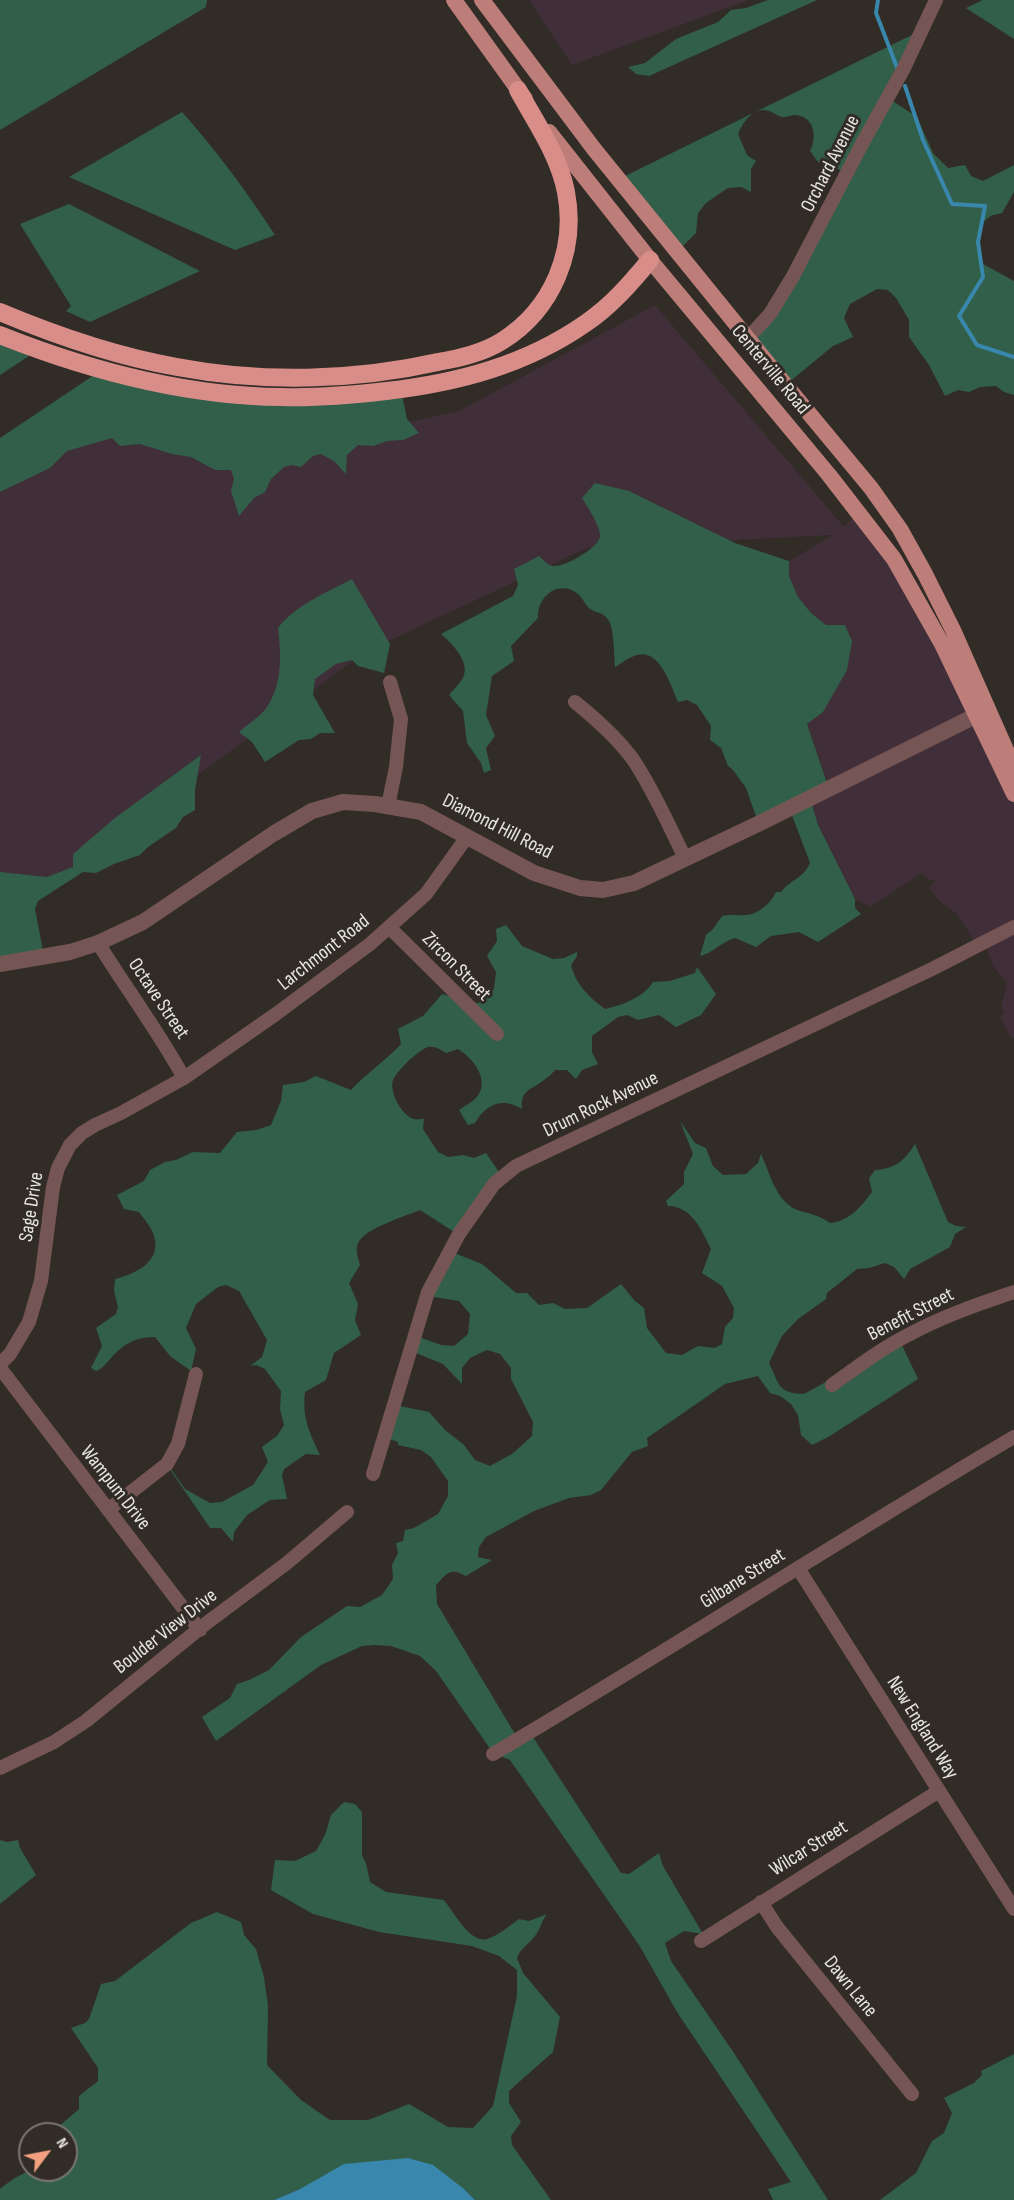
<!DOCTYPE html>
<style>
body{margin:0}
#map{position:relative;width:1014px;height:2200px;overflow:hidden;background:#312c26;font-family:"Sofia Sans Condensed",sans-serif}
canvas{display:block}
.north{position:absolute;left:18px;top:2122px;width:60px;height:60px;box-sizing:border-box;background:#312c26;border:2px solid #7a7671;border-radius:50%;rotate:58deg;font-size:16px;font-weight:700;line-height:24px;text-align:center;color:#e8e5e1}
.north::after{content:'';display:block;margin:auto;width:21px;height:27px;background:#f2a080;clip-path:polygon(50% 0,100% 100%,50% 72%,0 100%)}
</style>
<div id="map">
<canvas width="1014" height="2200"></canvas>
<div class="north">N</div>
</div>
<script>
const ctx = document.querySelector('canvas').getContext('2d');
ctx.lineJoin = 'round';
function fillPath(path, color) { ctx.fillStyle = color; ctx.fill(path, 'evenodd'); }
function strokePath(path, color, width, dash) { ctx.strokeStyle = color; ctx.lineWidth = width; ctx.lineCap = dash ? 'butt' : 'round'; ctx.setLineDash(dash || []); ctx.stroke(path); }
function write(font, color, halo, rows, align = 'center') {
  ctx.font = font + ' "Sofia Sans Condensed",sans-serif'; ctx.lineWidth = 6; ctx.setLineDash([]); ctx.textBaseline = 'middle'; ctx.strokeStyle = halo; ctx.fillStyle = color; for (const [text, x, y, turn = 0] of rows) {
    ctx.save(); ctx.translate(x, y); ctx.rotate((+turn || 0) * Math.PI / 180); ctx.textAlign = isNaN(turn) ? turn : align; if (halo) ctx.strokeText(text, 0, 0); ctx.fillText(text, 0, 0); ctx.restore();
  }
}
const commercial = new Path2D(`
 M529,0H749L572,65Z
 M655,305L844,527L858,512L885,547L1014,798V1038H1011L1000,1017L1004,1012L1001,1007L1007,983L993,966L985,944L977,945L956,913L939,901L929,888L935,880H930L922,873L870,907L855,899L818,825L811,801L829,788L807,724L823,712L826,625L811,613L798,597L789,576V561L833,535L587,548L365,652L12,912L0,896V468L123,401L251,457L459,411Z`);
const green = new Path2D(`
 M0,0H207L206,7L0,130Z
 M768,0H817L649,76L636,74L628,67L645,63L676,39L718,22L731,10L746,8Z
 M983,0H1014V39L966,8Z
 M924,29L891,100L917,117L933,153L948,168L965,165L971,176L983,181L1014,165V192L1002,213C998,214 991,215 988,218C974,228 978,250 983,264L1014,281V395L1004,392L996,386L980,387L969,392L958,390L945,396L929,365L909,337V320L896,298L888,290L877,289L850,304L844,318L853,337L833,346L788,383L751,339L772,314L846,172L818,162L810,151C817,138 815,116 795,115C791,115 786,118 782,117C777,116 773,112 769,111C753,106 743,123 738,134L747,155L756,161L751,169V192L741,187L728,188L706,203L698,213L696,233L679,250L619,179Z
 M182,112C217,151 247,192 275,235L235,250L69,177Z
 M69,204L200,271L90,322L66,311L71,306L20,224Z
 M0,333L38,350L0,375Z
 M103,369L186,387L401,390L407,419L419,433L403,440L387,441L373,446L358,445L347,455L346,474L335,462L321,454L313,456L301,467L292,465L284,467L271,479L265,492L254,498L239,516L231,491L234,479L231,470H215L191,457L172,454L140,444L120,446L112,438L67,451L50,468L0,492V438Z
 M595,483L629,491L735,543L789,561V576L798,597L811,613L826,625H845L852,641L847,670L823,712L807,724L829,789L811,801L818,825L855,899V908L861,914L818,942L799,932L771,936L756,947L735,938C720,943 713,953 700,956L706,935L713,929L722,916C731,914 738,916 746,915C759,914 771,903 776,892H781C791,879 803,879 810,863L790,810L758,822L746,788L733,770L728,766L721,748L710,740L711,726L697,705L687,700L678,702C671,686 660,648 637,655C629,657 622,663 615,667C614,656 614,629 609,621C602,611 598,614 590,609C585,605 583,598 578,594C559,579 537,596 538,618L511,646L514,661L492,676L486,715L495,736L486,748L491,770L484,773L481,763L467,743L463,711L449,695C453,690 462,682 464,675C469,661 451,642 441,634L513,596L518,585L514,569L539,556C544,560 548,566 554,566C565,567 598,548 600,537C601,527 587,506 582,498Z
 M352,579L390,644L384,673L358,666L352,660L336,664L315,679L313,695L335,733H320L311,739L299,740L265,762L252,742L239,732C247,725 262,715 267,707C283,683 281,654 278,628C296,605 327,592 352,579Z
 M201,755L195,790V810L183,817L176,828L148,847L140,855L114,864L96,873L83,872L38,901L35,909L44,956L0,964V872L47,877L73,867V854L115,818Z
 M506,925L522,946L553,959L564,958L577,952V956L571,965C576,985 589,997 605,1009C622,1005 643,998 653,982L670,981L695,973L697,967L716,994L701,1015L676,1027L659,1015L638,1020L627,1015L618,1017L592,1036V1052L598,1064L582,1070L576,1079L567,1070H555C552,1074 548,1077 544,1080C532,1090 520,1089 522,1109C503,1097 486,1104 475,1123L468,1125L459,1110C464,1106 471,1103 476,1098C491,1081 474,1059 458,1049L446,1053C440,1049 434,1046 428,1047C418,1050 397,1071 393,1080C389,1092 402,1116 414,1119C416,1120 421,1119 424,1119L423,1129L438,1152L448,1157L463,1155L474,1158L486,1153L501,1175L459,1235L420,1210C404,1217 367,1227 358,1243C355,1250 358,1258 360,1265L349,1283L358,1304L355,1320L361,1335L334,1353L326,1380L305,1392C302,1417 309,1432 320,1455L306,1454L284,1469L282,1475L287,1499L270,1500L247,1515L234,1532L233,1542L221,1528H210L167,1465L169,1466L185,1489L210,1503L222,1502L253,1485L268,1462L262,1447L277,1436L284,1425L280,1409L281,1391L265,1369L256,1365L250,1366L262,1357L267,1340L239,1291L226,1285L218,1287L196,1304L186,1328L196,1349L191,1371L170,1356L155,1337C136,1337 124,1343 111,1358C106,1363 103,1369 96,1371L91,1368L102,1346L96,1328L116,1314L118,1307L114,1291L115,1279C136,1274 162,1261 154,1236C152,1228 144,1219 139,1212L124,1209L117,1195L144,1181L150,1170L165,1162L176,1160L193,1152L220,1153L237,1132L256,1130L271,1125L281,1101L283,1085L304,1082L316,1076L351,1090C367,1073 385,1061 401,1044L398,1029L423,1016L442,994L478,1003L494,989L496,972L487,956L497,941L496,929Z
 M680,1121L695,1143L706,1148L713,1166L723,1175L746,1174L758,1163L761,1154C770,1173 775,1199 795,1209C808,1214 818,1214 830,1223C849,1221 861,1207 872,1192L869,1178L875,1170C895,1169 905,1160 915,1144L948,1222L956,1226L966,1227L955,1234L950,1247L910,1269L904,1279L894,1267L885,1263L869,1268L857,1269L827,1293L826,1299L798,1319L782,1336L769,1363C780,1385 777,1393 804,1394L900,1341L918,1379L830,1436L812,1445L801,1435L798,1415L791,1404L780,1396L770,1393L758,1376L725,1384L647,1438L648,1446L632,1452L601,1490L591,1495L569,1498L534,1511L486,1537L479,1547L478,1557L492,1560L466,1576C450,1567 447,1573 436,1585L437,1604L518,1739L531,1734L621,1873L629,1874L659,1853L663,1866L703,1934L684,1931L665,1943L671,1961L734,2053L828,2200H773L768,2189L791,2182L677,2012L639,1945L510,1760L495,1754L489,1747L436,1671L420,1656L391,1646L375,1645L362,1646L321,1665L216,1741L202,1717L230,1698L237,1684L249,1680L269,1670L301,1637L347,1606L360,1607L382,1595L393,1579L392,1565L398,1553L396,1543L403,1541L405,1530L414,1528L438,1514L448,1496V1481L431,1457L421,1450L398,1445V1442L383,1437L395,1405L429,1412L445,1430L464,1445L475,1460L490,1466L512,1454L532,1436L533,1422L511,1379V1368L500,1354L487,1350L470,1358L462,1368V1384L443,1364L411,1351L416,1336L441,1345L454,1346L468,1334L470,1314L459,1301L428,1296L452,1252L482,1264L516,1293H527L539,1305L553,1303L565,1309L587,1308L621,1284L635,1301L644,1308L647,1328L666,1353L682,1355L698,1346L715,1348L722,1344L725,1327L733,1318L734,1308L722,1286L702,1273L711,1249C702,1231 692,1206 668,1206L666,1201L684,1184V1172L693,1154Z
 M344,1802L355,1804L362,1812V1856L366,1863L370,1882L386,1892L444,1900C453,1911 470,1944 487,1939C498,1936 509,1926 519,1919L529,1921L547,1914C542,1920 541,1927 537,1933C531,1943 521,1947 517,1958L523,1973L560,2017L553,2052L509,2091V2103L521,2122L511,2136L512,2145L551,2200H475L464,2189H300L274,2200H0V2189C29,2167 31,2170 66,2170V2134H57L56,2129L79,2109V2096L98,2081V2068L71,2028L85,2023L89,2019L101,1984L115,1981L191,1923L217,1912L241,1922L244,1935L256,1949L264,1977L268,2006L267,2065L301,2100L330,2120H368L409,2104L448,2127L473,2128L493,2106L517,1996V1970L499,1956L472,1946L379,1932L313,1914L271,1890L275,1860L295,1861L316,1851L325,1835L331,1815Z
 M0,1840L7,1842L18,1840L20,1848L36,1875L0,1904Z
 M1014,2054V2200H880L916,2173L932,2141L944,2133L952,2113L944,2098L974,2083L982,2075L981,2071Z`);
const water = new Path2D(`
 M408,2158L433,2165L464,2189L475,2200H274L300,2189L344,2164Z`);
const stream = new Path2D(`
 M878,0L876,13L898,70
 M905,86L923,140L952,204L985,206L978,242L983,277L959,316L977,345L1014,357`);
const minor = new Path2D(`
 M748,338L770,314L792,278L863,142L904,68L936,0
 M575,702C596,719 618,738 634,761C654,791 669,826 685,858
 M388,806L396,767L401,719L390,682
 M389,927L497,1034
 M98,943C126,988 158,1031 184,1078
 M0,1364L10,1354L29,1322L41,1281L53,1187L58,1168L70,1145L82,1133L95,1125L121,1113L184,1078L276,1014L370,944L426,894L467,837
 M0,1368L200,1630
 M832,1385C857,1367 882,1348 910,1334C943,1316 979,1304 1014,1292
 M373,1474L428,1292L459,1234L494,1184L516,1166L932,969L1014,927
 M108,1510L167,1464L178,1444L196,1374
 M798,1568L1014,1909
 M493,1754C668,1651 839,1540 1014,1437
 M0,1768L54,1742L86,1721L204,1625L287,1563L347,1512
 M761,1902L777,1927L912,2094
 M701,1941L939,1791`);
const tertiary = new Path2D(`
 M0,964L70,952L98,943L143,922L273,834L312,811L343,802L375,804L421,812L534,873L580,888L603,890L634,883L760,823L977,715`);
const primary = new Path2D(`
 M454,0L525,99
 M482,0L594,149L783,382L871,488L900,529L925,574L953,630L1014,768
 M549,132L650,260L829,475L894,559L942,644L1014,794`);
const motorway = new Path2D(`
 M0,312C57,336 115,356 177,367C262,383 354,381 438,362C460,358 483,353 502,341C553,309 577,250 566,192C559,155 536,123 518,90
 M0,335C88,370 187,396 282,397C317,398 352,395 386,391C457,383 526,365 586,323C611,306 631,283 650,260`);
const streetNames = [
 ["Orchard Avenue",831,164,-63],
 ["Centerville Road",770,370,50],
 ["Diamond Hill Road",497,827,27],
 ["Larchmont Road",324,953,-38],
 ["Zircon Street",456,967,45],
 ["Octave Street",158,999,56],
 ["Drum Rock Avenue",601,1105,-26],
 ["Sage Drive",32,1207,-81],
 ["Benefit Street",911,1315,-27],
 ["Wampum Drive",115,1488,52],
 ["Gilbane Street",743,1579,-32],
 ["Boulder View Drive",166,1632,-38],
 ["New England Way",922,1728,58],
 ["Wilcar Street",809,1849,-32],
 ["Dawn Lane",850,1987,51]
];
fillPath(commercial, '#402e38');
fillPath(green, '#325f49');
fillPath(water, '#3a87ad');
strokePath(stream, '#3a87ad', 4);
strokePath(minor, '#765654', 14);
strokePath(tertiary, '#765654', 16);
strokePath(primary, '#bd7d79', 16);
strokePath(motorway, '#d98d88', 18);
write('20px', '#e8e5e1', '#312c26', streetNames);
</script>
